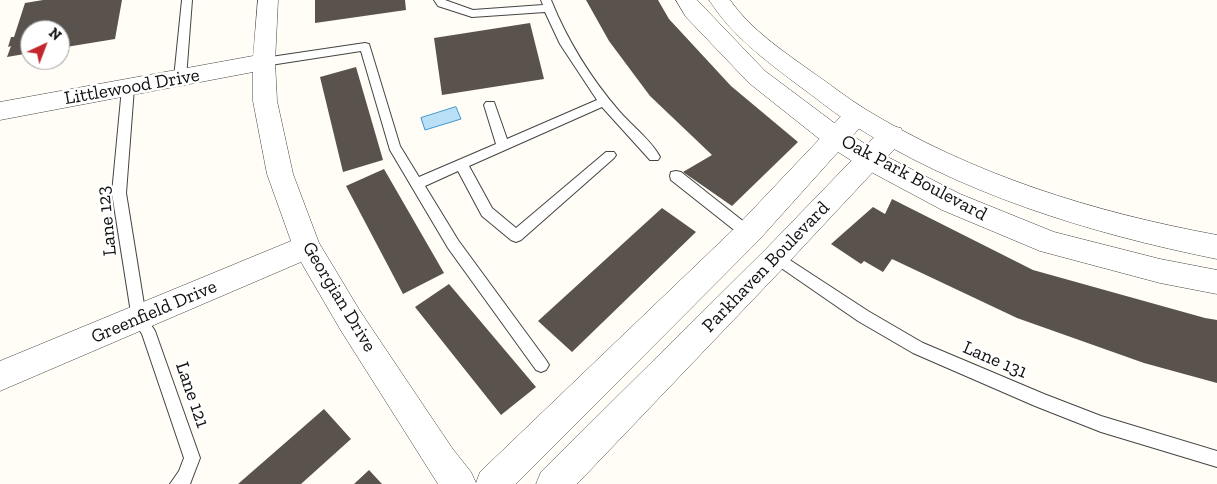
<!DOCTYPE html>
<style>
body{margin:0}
#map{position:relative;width:1217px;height:484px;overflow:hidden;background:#fffdf5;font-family:"Zilla Slab",serif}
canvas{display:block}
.north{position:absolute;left:20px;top:20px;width:50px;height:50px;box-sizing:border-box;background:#fff;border:1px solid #a0a0a0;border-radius:50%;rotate:43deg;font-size:14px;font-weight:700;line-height:20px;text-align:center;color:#111}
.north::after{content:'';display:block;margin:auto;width:18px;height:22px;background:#c4262e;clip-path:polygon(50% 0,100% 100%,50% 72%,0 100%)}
</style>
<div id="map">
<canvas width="1217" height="484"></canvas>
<div class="north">N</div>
</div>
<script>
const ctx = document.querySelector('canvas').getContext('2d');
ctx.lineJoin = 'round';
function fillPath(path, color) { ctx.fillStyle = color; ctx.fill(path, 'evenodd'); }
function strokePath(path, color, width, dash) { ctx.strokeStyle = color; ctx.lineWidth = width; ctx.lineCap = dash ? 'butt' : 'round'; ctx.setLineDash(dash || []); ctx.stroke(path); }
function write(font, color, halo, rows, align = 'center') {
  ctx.font = font + ' "Zilla Slab",serif'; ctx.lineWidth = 5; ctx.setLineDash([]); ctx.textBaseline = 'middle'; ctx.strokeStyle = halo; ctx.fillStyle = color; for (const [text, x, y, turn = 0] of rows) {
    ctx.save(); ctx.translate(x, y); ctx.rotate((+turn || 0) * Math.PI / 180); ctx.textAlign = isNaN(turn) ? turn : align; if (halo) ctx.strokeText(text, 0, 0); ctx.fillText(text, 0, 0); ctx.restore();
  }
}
const water = new Path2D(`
 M456,107L461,119L425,130L421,118Z`);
const building = new Path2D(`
 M43,0H122L115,39L60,48V30H30V53L7,57L11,46L8,47L11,37H14L25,3Z
 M315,0H405L406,10L315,23Z
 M586,0H658L669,19L731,86L798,142L732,206L683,172L712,155L650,96L609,41Z
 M530,23L544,79L442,95L434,38Z
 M356,67L383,160L343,172L320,77Z
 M384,169L444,273L403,294L346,186Z
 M892,199L1033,270L1205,318L1217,320V383L1144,363L1017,318L892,259L883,272L864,261L861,264L831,244L873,207L885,214Z
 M662,208L696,232L572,352L538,321Z
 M449,284L536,387L501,415L415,307Z
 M324,409L351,439L301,484H238Z
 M369,470L382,484H354Z`);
const service = new Path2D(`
 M182,0H192L186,78L180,82L174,78Z
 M434,0H445L473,10L543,5L541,0H551C568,42 590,77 619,111C631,125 652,141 660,157L658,160H650L602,107L469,166L492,208L516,228L606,152H614L616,155L614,158L521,240L516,242L511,240L482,216L458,171L425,186L458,240L546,360L549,365L546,370L541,372L536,370L448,248L390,150L361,51L264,66L258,62L264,58L365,43L369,44L400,146L419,177L496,144L484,105L486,102H494L507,139L597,100L560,44L545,12L472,17L438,6Z
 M128,84L134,88L126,193L146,317L155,331L200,458L190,484H170L179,471L184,458L142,334L132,319L112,193L122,88Z
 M676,171L681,172L753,229L755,233L753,237L748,239L743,237L671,180L670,176L671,172Z
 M776,251L868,311L923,343L1044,394L1101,416L1217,451V467L1101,432L1035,406L913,353L858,321L771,261L769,257L771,253Z`);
const minor = new Path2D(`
 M258,0H278L275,62L277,101L293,174L319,243L360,311L452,448L471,472L476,483L480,472L738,225L847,110L856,107L865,110L868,116L865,122L758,241L516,484H438L340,329L301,262L0,391V361L291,241L267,174L253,101V72L0,120V102L253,56Z
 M892,126L901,128L904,135L901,142L786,265L577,484H536L541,472L766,249L883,128Z`);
const tertiary = new Path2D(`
 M676,0H697L765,71L845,131L878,152L960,194L1054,232L1160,259L1217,270V294L1160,283L1040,251L942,210L860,166L827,145L749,83L686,17Z
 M709,0H730C751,30 783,51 812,72C830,84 847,98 865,109C973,175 1093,212 1217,235V259C1088,233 958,193 847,121C830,110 815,97 798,85C765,60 732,36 709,0Z`);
const streetNames = [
 ["Littlewood Drive",132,87,-10],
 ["Oak Park Boulevard",914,178,28],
 ["Lane 123",107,221,-96],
 ["Parkhaven Boulevard",766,267,-46],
 ["Georgian Drive",339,297,59],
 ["Greenfield Drive",154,312,-23],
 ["Lane 131",995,360,23],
 ["Lane 121",192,395,71]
];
fillPath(water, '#b9e0f7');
strokePath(water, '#3f96cf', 1);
fillPath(building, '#5a524d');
strokePath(service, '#444', 2);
strokePath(minor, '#444', 1);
strokePath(tertiary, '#444', 1);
fillPath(service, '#fff');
fillPath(minor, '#fff');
fillPath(tertiary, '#fff');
write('19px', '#111', '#fff', streetNames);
</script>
